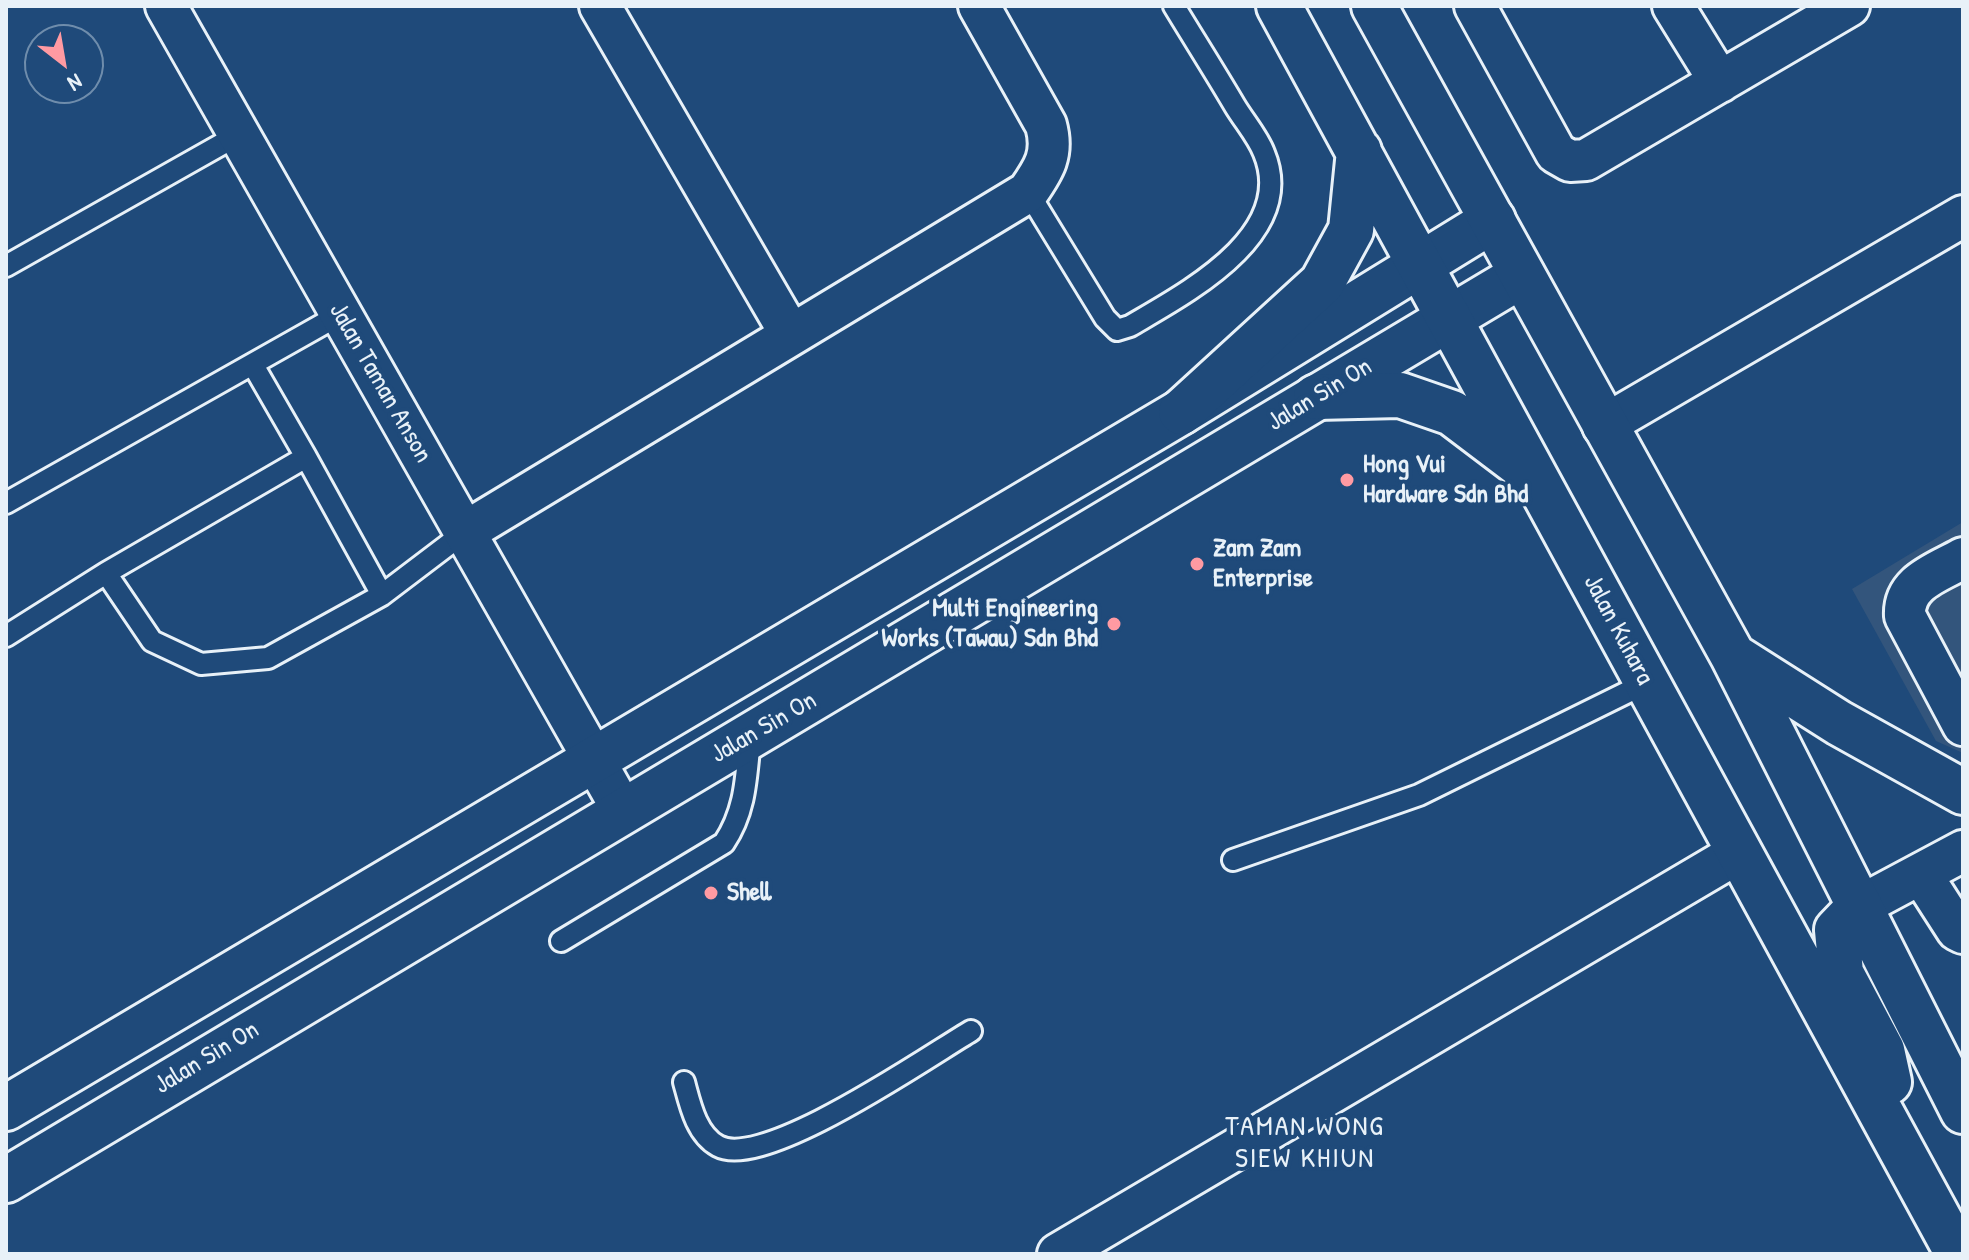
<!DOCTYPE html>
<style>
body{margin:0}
#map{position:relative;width:1969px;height:1260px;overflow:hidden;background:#1f4a7a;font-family:"Patrick Hand",sans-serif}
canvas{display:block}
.frame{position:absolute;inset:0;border:8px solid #e8f1f8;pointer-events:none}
.north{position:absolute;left:24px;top:24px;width:80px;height:80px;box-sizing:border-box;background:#1f4a7a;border:2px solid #6f8dac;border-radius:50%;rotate:149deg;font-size:22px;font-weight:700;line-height:32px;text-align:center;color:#e8f1f8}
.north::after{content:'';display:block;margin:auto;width:28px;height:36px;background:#ff9aa2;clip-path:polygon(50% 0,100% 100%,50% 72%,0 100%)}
</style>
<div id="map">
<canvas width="1969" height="1260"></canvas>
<div class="frame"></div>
<div class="north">N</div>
</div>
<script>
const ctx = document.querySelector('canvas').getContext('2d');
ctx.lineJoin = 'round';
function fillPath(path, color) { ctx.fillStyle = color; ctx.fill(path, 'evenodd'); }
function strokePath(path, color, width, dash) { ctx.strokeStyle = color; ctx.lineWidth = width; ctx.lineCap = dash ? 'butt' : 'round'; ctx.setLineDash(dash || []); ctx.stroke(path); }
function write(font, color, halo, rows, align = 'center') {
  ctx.font = font + ' "Patrick Hand",sans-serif'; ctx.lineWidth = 8; ctx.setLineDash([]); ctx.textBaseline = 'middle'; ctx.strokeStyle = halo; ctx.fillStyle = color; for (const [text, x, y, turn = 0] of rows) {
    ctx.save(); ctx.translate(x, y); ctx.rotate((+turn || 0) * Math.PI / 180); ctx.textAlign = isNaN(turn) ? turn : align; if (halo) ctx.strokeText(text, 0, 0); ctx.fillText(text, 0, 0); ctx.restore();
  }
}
const built = new Path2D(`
 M1963,522V753L1936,741L1852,589Z`);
const service = new Path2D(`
 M1028,192L1105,318L1117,330L1130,326C1186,293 1298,235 1264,153C1258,137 1244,121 1235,106C1215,72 1194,39 1174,6
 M6,266L238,135
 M253,365L306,457L106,573L152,641L201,664L268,658L382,595L465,532
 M306,457L382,595
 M6,503L341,314
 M6,636L106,573
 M1233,860L1419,795L1646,683
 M561,941L724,843C746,810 746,777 750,738
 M684,1082C690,1104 696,1134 718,1146C763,1171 927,1057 971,1031`);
const minor = new Path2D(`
 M166,6L622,809
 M600,6L791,335
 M1475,6L1556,153L1570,161L1586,160L1849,6
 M1673,6L1720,82
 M1603,426L1963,216
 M465,532L1028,192C1044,169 1054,154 1046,125L979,6
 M1963,558C1937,573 1903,582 1905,616L1963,725
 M1921,874L1957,930L1963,933
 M1860,906L1963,851
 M1058,1254L1738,853`);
const secondary = new Path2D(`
 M6,1108L1181,412L1493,220
 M6,1180L1522,275`);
const primary = new Path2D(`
 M1279,6L1958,1254
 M1374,6L1733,656L1963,1111
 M1316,397L1400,395L1452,413L1522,466
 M1181,412L1322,283L1351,230L1359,151
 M1735,657L1839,723L1963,792
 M1860,906L1837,930L1841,973L1882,1050L1889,1082`);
const markers = [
 [1347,480,8,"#ff9aa2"],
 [1197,564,8,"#ff9aa2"],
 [1114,624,8,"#ff9aa2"],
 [711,893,8,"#ff9aa2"]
];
const streetNames = [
 ["Jalan Taman Anson",380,383,60],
 ["Jalan Sin On",1320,395,-31],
 ["Jalan Kuhara",1618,630,62],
 ["Jalan Sin On",764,728,-30],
 ["Jalan Sin On",207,1058,-31]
];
const poiNames = [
 ["Hong Vui",1363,465],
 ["Hardware Sdn Bhd",1363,495],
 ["Zam Zam",1213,549],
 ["Enterprise",1213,579],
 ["Multi Engineering",1098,609,"right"],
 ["Works (Tawau) Sdn Bhd",1098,639,"right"],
 ["Shell",727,893]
];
const neighbourhoodNames = [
 ["TAMAN WONG",1305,1128],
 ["SIEW KHIUN",1305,1160]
];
fillPath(built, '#33557c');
strokePath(service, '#e8f1f8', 26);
strokePath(minor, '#e8f1f8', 46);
strokePath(secondary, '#e8f1f8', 50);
strokePath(primary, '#e8f1f8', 50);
strokePath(service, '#1f4a7a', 20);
strokePath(minor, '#1f4a7a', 40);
strokePath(secondary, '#1f4a7a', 44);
strokePath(primary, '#1f4a7a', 44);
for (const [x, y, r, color] of markers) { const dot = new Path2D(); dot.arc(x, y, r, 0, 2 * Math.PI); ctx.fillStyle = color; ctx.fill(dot); strokePath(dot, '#1f4a7a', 3); }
write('26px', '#e8f1f8', '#1f4a7a', streetNames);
write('bold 26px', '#e8f1f8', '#1f4a7a', poiNames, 'left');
ctx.letterSpacing = '2px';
write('28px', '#e8f1f8', '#1f4a7a', neighbourhoodNames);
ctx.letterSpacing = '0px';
</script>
